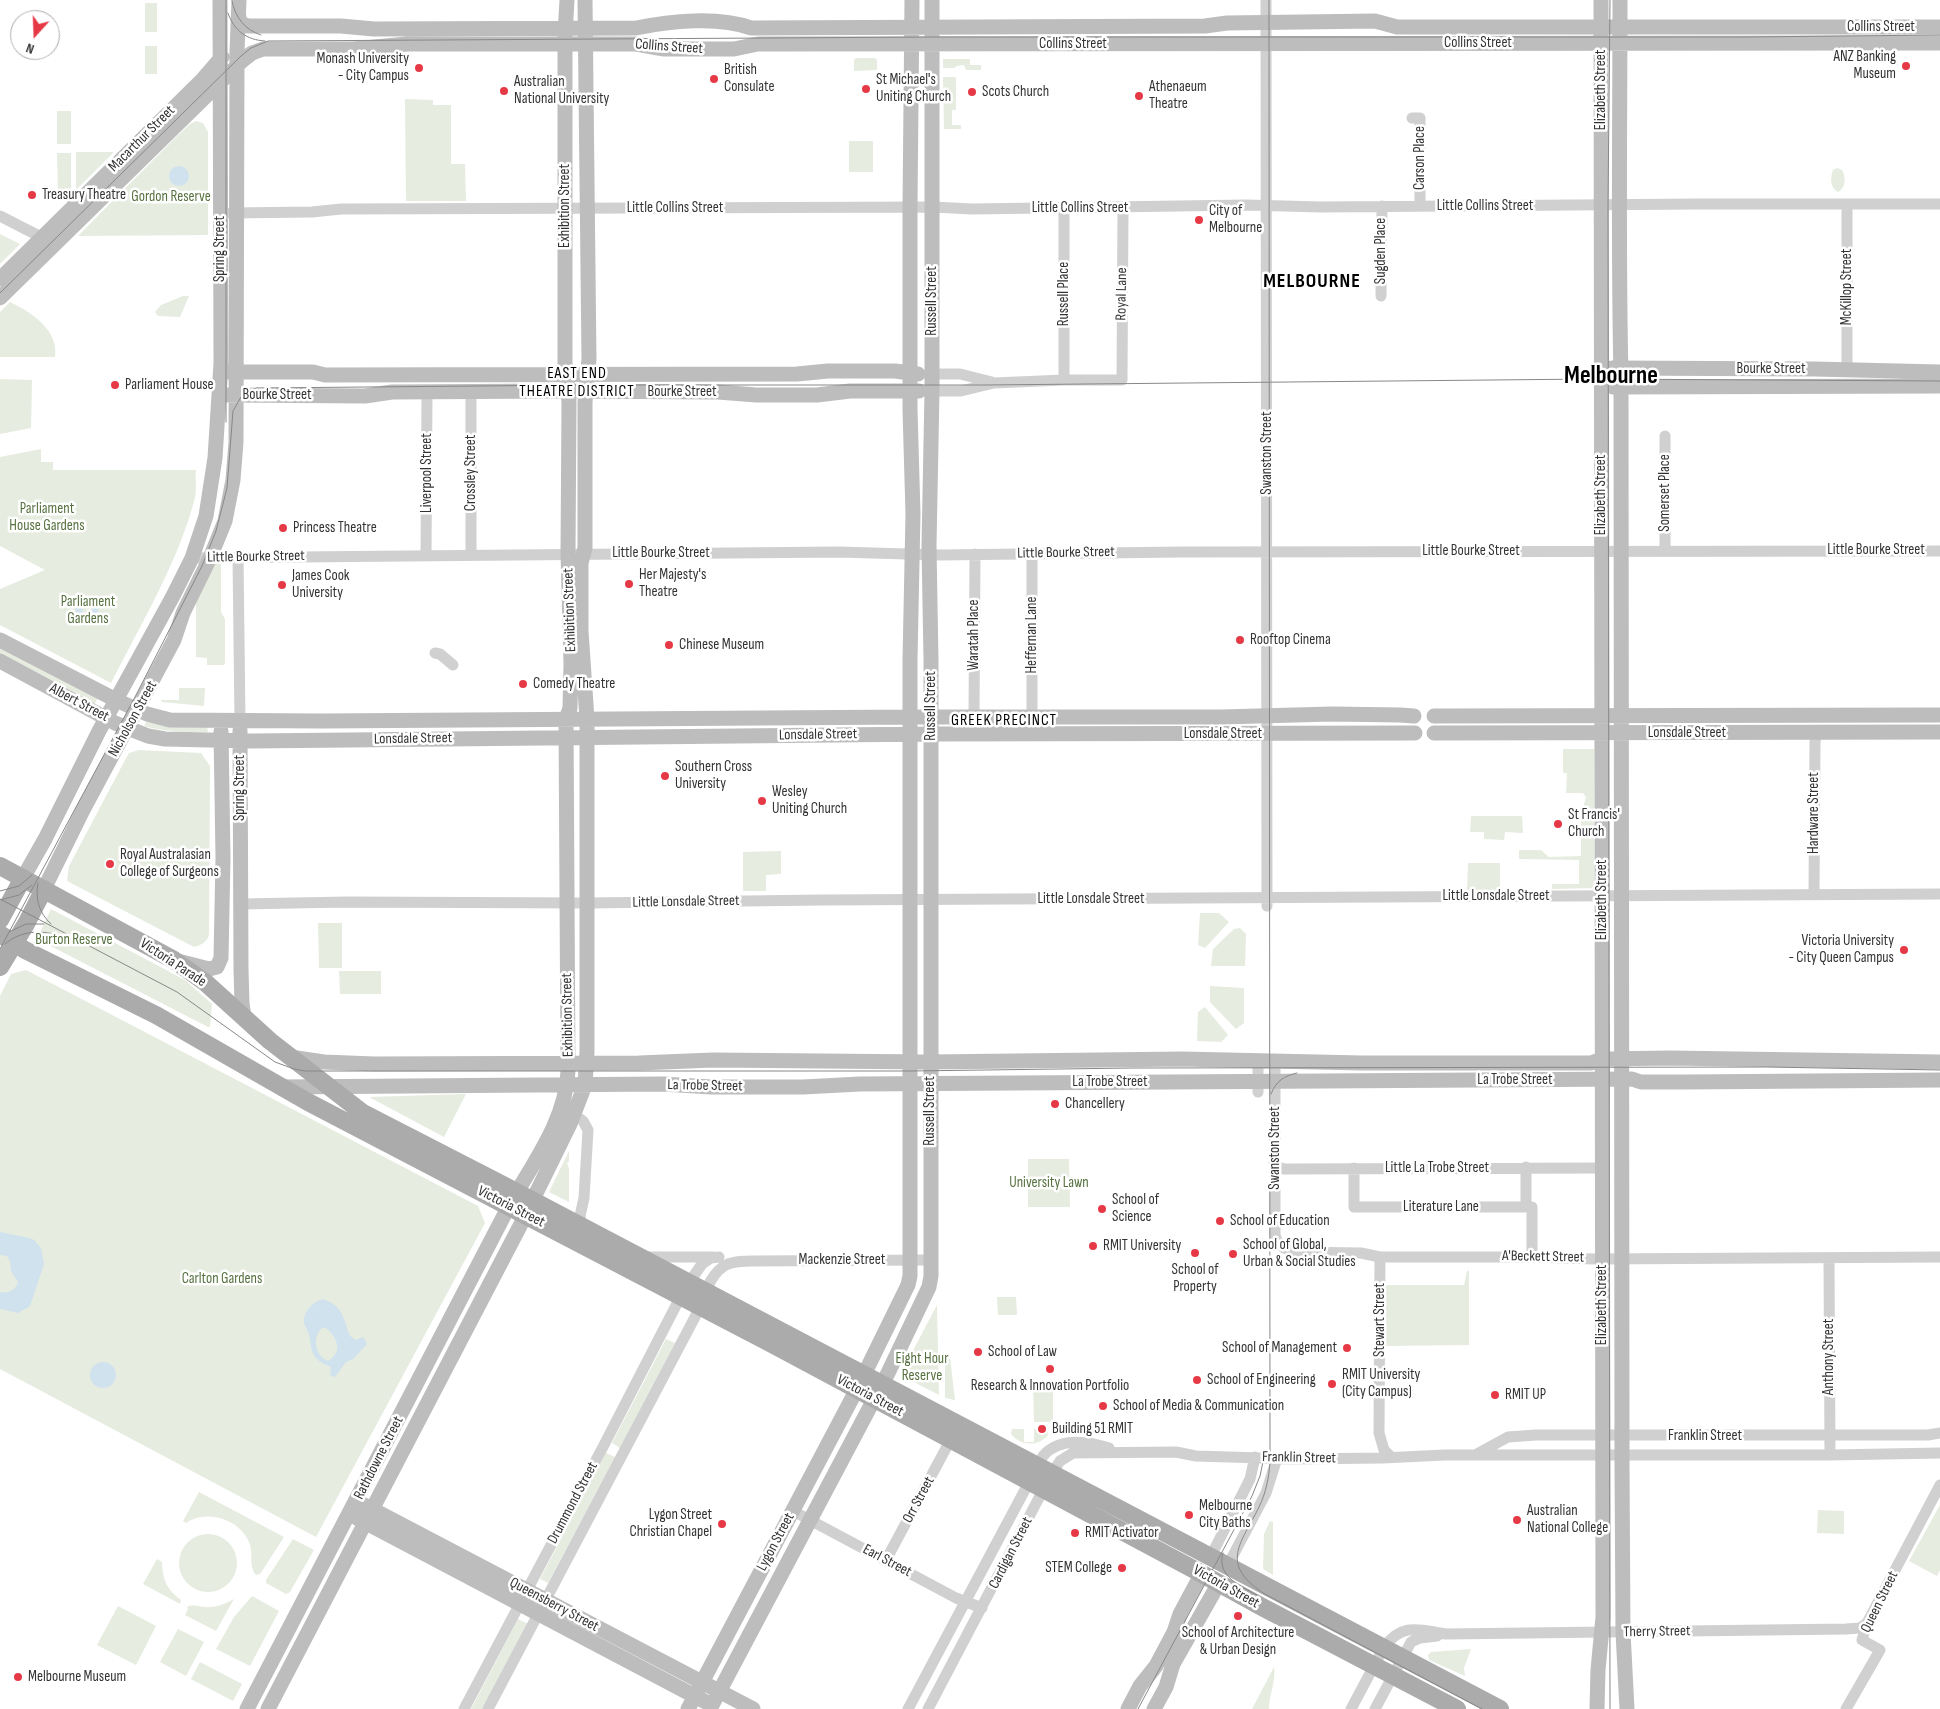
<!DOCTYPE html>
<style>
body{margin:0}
#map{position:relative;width:1940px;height:1709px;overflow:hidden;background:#fff;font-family:"Sofia Sans Condensed",sans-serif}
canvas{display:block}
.north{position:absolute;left:10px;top:10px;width:50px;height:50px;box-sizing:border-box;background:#fff;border:1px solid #adadad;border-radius:50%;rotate:200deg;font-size:14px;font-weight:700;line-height:20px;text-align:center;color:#333}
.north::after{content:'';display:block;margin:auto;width:18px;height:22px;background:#e63946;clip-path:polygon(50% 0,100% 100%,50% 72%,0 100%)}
</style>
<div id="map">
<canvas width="1940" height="1709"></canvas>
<div class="north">N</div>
</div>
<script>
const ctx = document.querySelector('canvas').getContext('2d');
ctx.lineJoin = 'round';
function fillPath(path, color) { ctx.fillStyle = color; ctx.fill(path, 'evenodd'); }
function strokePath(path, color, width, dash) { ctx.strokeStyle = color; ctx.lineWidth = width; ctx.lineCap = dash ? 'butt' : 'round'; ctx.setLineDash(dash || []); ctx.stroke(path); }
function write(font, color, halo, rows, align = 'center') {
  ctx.font = font + ' "Sofia Sans Condensed",sans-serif'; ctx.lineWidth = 5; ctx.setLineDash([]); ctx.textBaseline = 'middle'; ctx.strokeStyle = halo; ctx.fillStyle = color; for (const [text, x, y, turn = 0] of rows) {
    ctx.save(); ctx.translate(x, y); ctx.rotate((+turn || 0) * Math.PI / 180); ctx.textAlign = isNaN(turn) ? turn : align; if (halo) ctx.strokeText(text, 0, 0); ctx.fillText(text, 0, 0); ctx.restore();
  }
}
const green = new Path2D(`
 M145,3H157V32H145Z
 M145,46H157V74H145Z
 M856,58H875L877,60V70L854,71V60Z
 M943,59H970V65H981V70H966L964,65L956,66L955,68H943Z
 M943,77H955L956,78V110H952V125H961V129H944Z
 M405,99L433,100V105H451V164H465L466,201H406Z
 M57,111H71V144H57Z
 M196,121L203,123L208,132V235L78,236L174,139L190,124Z
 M849,141H873V172H849Z
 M76,152H114L76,190Z
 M57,153H71V194H58Z
 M1837,168L1842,170C1846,177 1846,188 1838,192C1830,188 1830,178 1833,170Z
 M0,234L20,244L0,264Z
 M183,296H189L180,317L158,316L155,312L161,305Z
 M10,302C31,312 59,330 55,357H0V312Z
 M0,379L32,380L31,428L0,434Z
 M41,449V462H53V470H196C195,479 197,489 195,497C180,559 140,626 111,683L0,625V589L45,570L0,546V457Z
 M215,562H221V612L225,619V663L223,665H207V658L196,657V601Z
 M0,645L98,698L94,705L0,655Z
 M179,688H205L204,706L162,702L161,700H179Z
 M149,717L207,725L208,732C186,732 165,732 144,726Z
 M1563,749H1594V888L1552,889V884H1579V860L1519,859V850H1541L1549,857L1581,856V815L1586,797L1583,793H1566L1567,773H1563Z
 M139,750L201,753L210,766L209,935C207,942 201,945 194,947L67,881L69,866L124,762L129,753Z
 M1471,816H1522L1523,833L1505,832L1504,840L1484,839V832H1470Z
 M781,851V874L766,875V891H743V852Z
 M1468,863H1500V890H1467Z
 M51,909L185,980L212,1004L210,1027H208L37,939Z
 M1200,913H1219L1229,922L1205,948L1198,945Z
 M318,923H342V968H319Z
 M1234,929L1240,928L1246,934L1245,966H1211L1213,949Z
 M26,970L478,1206L485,1223L316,1537L0,1369V996L11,974Z
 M339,971H381V994H340Z
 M1210,986L1244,988V1023L1236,1029L1210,1002Z
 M1205,1007L1228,1035L1221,1042L1197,1041L1198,1012Z
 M466,1094L444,1137L369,1097Z
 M569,1151V1161L567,1163L569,1169V1202L549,1192Z
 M1028,1159H1069L1070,1207H1028Z
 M1467,1271H1469V1345L1386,1346V1285H1464Z
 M997,1297H1016L1017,1315H998Z
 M937,1305L939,1395L900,1375Z
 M666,1339L675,1343L620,1448L612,1443Z
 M945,1357H950L955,1400L945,1398Z
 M1053,1383V1422H1034L1033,1384Z
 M1012,1429H1024V1442H1034V1429L1047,1430L1048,1435C1039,1447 1020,1446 1011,1434Z
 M606,1453L615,1457L548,1583L540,1579Z
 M199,1492L284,1537L260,1574L256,1575C248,1566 254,1553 249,1542C239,1519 207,1509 186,1523L183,1521Z
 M1940,1505V1570L1937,1576L1909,1561Z
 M1818,1510L1844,1511V1534L1817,1533Z
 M1270,1521L1273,1522V1575L1263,1569L1264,1534Z
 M179 1563a29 29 0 1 1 58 0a29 29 0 1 1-58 0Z
 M293,1539L314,1550L290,1592L286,1594L266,1583V1580Z
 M157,1559L162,1562C162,1579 167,1590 181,1600L180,1604L143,1584Z
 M252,1596L279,1611L250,1666L216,1649L234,1617Z
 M234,1599L216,1631L185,1615L188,1609L187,1607C193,1603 202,1608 210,1607C219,1607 226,1603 234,1599Z
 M118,1606L156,1626L136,1665L97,1645Z
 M518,1619L528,1624L483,1709H471Z
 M178,1629L204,1642L186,1676L160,1662Z
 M1471,1649L1464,1668L1465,1676L1429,1660L1428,1655L1431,1652Z
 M200,1662L242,1684L233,1701L191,1679Z
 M1274,1667C1276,1682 1269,1694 1269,1709H1252Z`);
const water = new Path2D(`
 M169 176a10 10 0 1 1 20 0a10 10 0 1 1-20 0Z
 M88,598C96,603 99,606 98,616L94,617L91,615L92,609L89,605L84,606L82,611L87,616V620L83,621C71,611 74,602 88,598Z
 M0,1232L29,1238L34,1240L41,1248L44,1264L30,1306L18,1313L0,1309V1292C7,1294 16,1290 18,1282L11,1271L10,1261L7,1256L0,1255Z
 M323,1299C344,1306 343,1319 350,1336L356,1340L363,1337L367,1344L353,1359L346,1362L335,1377L330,1375L331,1367C302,1356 317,1344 304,1324C303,1312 312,1302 323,1299ZM322,1328H326C338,1338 343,1352 328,1361C315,1356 312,1337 322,1328Z
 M90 1375a13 13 0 1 1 26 0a13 13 0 1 1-26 0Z`);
const street = new Path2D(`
 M1266,0L1267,906
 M1412,118H1420V206
 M1064,208V380
 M230,213L312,212L341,209L933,207L972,209L1247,205L1321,207L1698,204H1940
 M0,216L43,238
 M1381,296L1382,206
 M1847,370V204
 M932,374H960L992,382
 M932,391H961L994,383L1064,380H1122L1123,208
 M1665,550V436
 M1032,553V717
 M426,555L427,392
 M471,555V392
 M238,557L240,721
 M192,558L839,552L941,555L1181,552L1940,551
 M435,653L440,654L453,665
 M974,717L975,554
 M1814,894L1815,742L1817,732
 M241,904L347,902L587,903L823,900L1940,894
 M1275,1061V1235L1277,1241L1284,1248L1294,1252L1361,1253L1380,1257H1532L1595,1259L1940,1257
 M1258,1092V1060
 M574,1114L583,1121L588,1130L584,1198L580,1216L582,1226
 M1274,1162L1278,1167L1284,1169L1603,1168
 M1354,1168V1207H1526V1167
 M644,1257H713
 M1380,1257L1379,1433L1384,1450L1391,1457
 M1532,1257V1207
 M1829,1258L1830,1455
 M1475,1455L1508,1437L1536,1435H1928L1940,1433
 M793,1511L956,1598L982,1608
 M1211,1556L1250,1479L1255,1457
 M886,1560L951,1439
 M1228,1565L1266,1493L1277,1458
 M464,1709L604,1445L684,1290L702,1264L711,1258L719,1257
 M488,1709L695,1317C703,1300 709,1272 728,1264C736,1261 744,1261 752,1261L931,1260
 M908,1709L1043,1456C1059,1437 1088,1441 1109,1448
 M928,1709L1052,1473L1060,1461L1073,1453L1176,1452L1196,1456L1294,1459L1383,1458L1444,1455H1830L1940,1453
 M1351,1709L1384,1647C1403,1622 1419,1630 1446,1634L1846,1629L1860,1628L1867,1623
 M1375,1709L1411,1642L1420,1638L1437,1636
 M1846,1709L1880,1650L1862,1640L1867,1623L1940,1485`);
const secondary = new Path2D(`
 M1620,0C1620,125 1618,250 1621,375L1622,1464L1623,1632L1627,1709
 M239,17L240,23L248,26H341L374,29L636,28C670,21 718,16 751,28L1205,26L1227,23L1375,21L1397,27H1940
 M0,279L203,79L222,57
 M0,298L243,60L252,53L263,49H353L407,44H636L664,49H734L758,44L1940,43
 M1612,368L1814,369L1940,372
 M227,372H313L325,375L797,374L828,371H895L918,374
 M1613,387L1940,386
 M228,395L365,396L392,392L556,391L718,392L756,395H817L850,391H919
 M0,640L116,700L147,714L170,720L321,721L910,717H1221L1332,714L1400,715L1414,716
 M0,661L115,723L148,736L165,739L252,741L931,734L1415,733
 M1434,716L1940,715
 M240,730L241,970L242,1003L244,1018
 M1434,733L1940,732
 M23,878L45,839L99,731L173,596L192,558L206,516L215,458L221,363L220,0
 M44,889L83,810L174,640L183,613L210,558L225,521L233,480L236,442L237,52L239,0
 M178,961L209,969L217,967L221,958L223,858L221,731
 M290,1057L324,1062L374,1064L639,1063L713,1060L930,1062L1182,1059L1362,1063H1591L1602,1059L1670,1058L1940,1062
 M280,1087L663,1084L711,1087H803L860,1084L1632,1079L1641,1082H1686L1940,1080
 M364,1505L753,1709
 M357,1518L704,1701
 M247,1709L509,1206C532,1164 566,1121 568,1071L566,719L570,708L571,664L568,553L569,402L565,363V34L567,0
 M268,1709L520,1226L570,1124L585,1085L587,1052V719L581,631V563L585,548V402L589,359L585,0
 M688,1709L857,1389L908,1285L910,1276V660L913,514L910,410V207L912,0
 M710,1709L888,1373L929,1287L931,1276V660L929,546L932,391V0
 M1128,1709L1140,1686L1156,1666L1174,1632L1180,1614L1202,1573
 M1154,1709L1166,1687L1173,1664L1219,1583
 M1597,1709L1598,1670L1603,1617L1601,0`);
const primary = new Path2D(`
 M0,866L174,960L206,983L270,1041L363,1113L503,1185L1500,1709
 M0,920L23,878
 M0,934L25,950L156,1015L308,1102L772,1344L1193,1569L1264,1608L1457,1709
 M0,967L26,924L44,889`);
const tram = new Path2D(`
 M1269,0L1270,1462C1269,1477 1266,1493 1259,1507C1241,1544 1219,1563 1263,1593L1482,1709
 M232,1C235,17 245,30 261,35
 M228,13C234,31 247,40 265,41
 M0,293L241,56L251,48L268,41L932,37H1747L1940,35
 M226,422V0
 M38,883C35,899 39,913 51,924
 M0,891L19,886L32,875
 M0,899L177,992L275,1062L294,1069L305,1071H911L1133,1068L1766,1067L1940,1070
 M0,900L19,895L32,885
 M9,932L26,924H44
 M5,944C19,932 36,930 54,934
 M0,949L135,697L202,566L216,531L227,488L233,411L241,397L256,388L587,385H985L1592,379L1940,381
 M1271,1094C1276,1081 1284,1076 1297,1073
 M1223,1553C1216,1576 1240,1586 1257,1595
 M1138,1709L1252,1496L1260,1476L1264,1457
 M1610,1709L1608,205L1610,0`);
const markers = [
 [1906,66,5,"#e63946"],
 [419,68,5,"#e63946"],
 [714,79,5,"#e63946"],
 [866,89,5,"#e63946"],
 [504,91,5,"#e63946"],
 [972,92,5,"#e63946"],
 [1139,96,5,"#e63946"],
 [32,195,5,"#e63946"],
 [1199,220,5,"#e63946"],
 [115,385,5,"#e63946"],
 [283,528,5,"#e63946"],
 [629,584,5,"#e63946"],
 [282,585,5,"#e63946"],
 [1240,640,5,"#e63946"],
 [669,645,5,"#e63946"],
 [523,684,5,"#e63946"],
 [665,776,5,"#e63946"],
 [762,801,5,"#e63946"],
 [1558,824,5,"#e63946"],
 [110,864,5,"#e63946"],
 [1904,950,5,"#e63946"],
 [1055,1104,5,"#e63946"],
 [1102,1209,5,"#e63946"],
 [1220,1221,5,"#e63946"],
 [1093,1246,5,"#e63946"],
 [1195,1253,5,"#e63946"],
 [1233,1254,5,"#e63946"],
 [1347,1348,5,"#e63946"],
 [978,1352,5,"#e63946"],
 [1050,1369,5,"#e63946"],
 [1197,1380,5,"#e63946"],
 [1332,1384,5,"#e63946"],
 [1495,1395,5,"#e63946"],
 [1103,1406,5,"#e63946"],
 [1042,1429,5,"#e63946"],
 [1189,1515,5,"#e63946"],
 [1517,1520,5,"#e63946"],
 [722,1524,5,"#e63946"],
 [1075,1533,5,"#e63946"],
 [1122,1568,5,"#e63946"],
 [1238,1616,5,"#e63946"],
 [18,1677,5,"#e63946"]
];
const streetNames = [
 ["Collins Street",1881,27],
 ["Collins Street",1478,43],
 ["Collins Street",1073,44],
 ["Collins Street",669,47,4],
 ["Elizabeth Street",1601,90,-90],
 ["Macarthur Street",142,139,-45],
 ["Carson Place",1420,158,-90],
 ["Exhibition Street",565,206,-90],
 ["Little Collins Street",1485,206],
 ["Little Collins Street",675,208],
 ["Little Collins Street",1080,208],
 ["Spring Street",220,249,-90],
 ["Sugden Place",1381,251,-90],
 ["McKillop Street",1847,287,-90],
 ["Russell Place",1064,294,-90],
 ["Royal Lane",1122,294,-89],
 ["Russell Street",932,301,-90],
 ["Bourke Street",1771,369],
 ["Bourke Street",682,392],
 ["Bourke Street",277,395],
 ["Swanston Street",1267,453,-90],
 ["Liverpool Street",427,473,-90],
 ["Crossley Street",471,473,-90],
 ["Somerset Place",1665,493,-90],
 ["Elizabeth Street",1601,495,-90],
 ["Little Bourke Street",1876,550],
 ["Little Bourke Street",1471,551],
 ["Little Bourke Street",661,553],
 ["Little Bourke Street",1066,553,-1],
 ["Little Bourke Street",256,557,-1],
 ["Exhibition Street",570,610,-92],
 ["Waratah Place",974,635,-90],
 ["Heffernan Lane",1032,635,-90],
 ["Albert Street",79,703,28],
 ["Russell Street",931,706,-90],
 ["Nicholson Street",133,719,-61],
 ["Lonsdale Street",1687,733],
 ["Lonsdale Street",1223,734],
 ["Lonsdale Street",818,735,-1],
 ["Lonsdale Street",413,739,-1],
 ["Spring Street",240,788,-90],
 ["Hardware Street",1814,813,-90],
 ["Little Lonsdale Street",1496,896],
 ["Little Lonsdale Street",1091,899],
 ["Elizabeth Street",1602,900,-90],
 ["Little Lonsdale Street",686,902,-1],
 ["Victoria Parade",173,963,33],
 ["Exhibition Street",568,1015,-91],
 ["La Trobe Street",1515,1080],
 ["La Trobe Street",1110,1082],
 ["La Trobe Street",705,1086,1],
 ["Russell Street",930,1111,-90],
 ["Swanston Street",1275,1148,-90],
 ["Little La Trobe Street",1437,1168],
 ["Victoria Street",511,1207,27],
 ["Literature Lane",1441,1207],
 ["A'Beckett Street",1543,1257,1],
 ["Mackenzie Street",842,1260],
 ["Elizabeth Street",1602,1305,-90],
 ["Stewart Street",1380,1320,-90],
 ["Anthony Street",1829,1357,-90],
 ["Victoria Street",870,1396,28],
 ["Franklin Street",1705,1436],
 ["Rathdowne Street",379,1458,-63],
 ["Franklin Street",1299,1458,1],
 ["Orr Street",919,1500,-62],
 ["Drummond Street",573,1503,-62],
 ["Lygon Street",776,1542,-62],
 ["Cardigan Street",1011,1553,-63],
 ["Earl Street",887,1561,28],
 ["Victoria Street",1226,1587,29],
 ["Queen Street",1880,1602,-64],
 ["Queensberry Street",554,1605,28],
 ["Therry Street",1657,1632,-1]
];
const poiNames = [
 ["ANZ Banking",1896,57,"right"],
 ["Museum",1896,74,"right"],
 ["Monash University",409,59,"right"],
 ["- City Campus",409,76,"right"],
 ["British",724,70],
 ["Consulate",724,87],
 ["St Michael's",876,80],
 ["Uniting Church",876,97],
 ["Australian",514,82],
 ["National University",514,99],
 ["Athenaeum",1149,87],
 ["Theatre",1149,104],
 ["Scots Church",982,92],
 ["Treasury Theatre",42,195],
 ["City of",1209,211],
 ["Melbourne",1209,228],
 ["Parliament House",125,385],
 ["Princess Theatre",293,528],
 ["Her Majesty's",639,575],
 ["Theatre",639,592],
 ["James Cook",292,576],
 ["University",292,593],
 ["Rooftop Cinema",1250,640],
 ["Chinese Museum",679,645],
 ["Comedy Theatre",533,684],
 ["Southern Cross",675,767],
 ["University",675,784],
 ["Wesley",772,792],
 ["Uniting Church",772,809],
 ["St Francis'",1568,815],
 ["Church",1568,832],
 ["Royal Australasian",120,855],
 ["College of Surgeons",120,872],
 ["Victoria University",1894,941,"right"],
 ["- City Queen Campus",1894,958,"right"],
 ["Chancellery",1065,1104],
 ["School of",1112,1200],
 ["Science",1112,1217],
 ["School of Education",1230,1221],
 ["School of Global,",1243,1245],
 ["Urban & Social Studies",1243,1262],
 ["RMIT University",1103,1246],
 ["School of",1195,1270,"center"],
 ["Property",1195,1287,"center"],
 ["School of Management",1337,1348,"right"],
 ["School of Law",988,1352],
 ["RMIT University",1342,1375],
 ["(City Campus)",1342,1392],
 ["School of Engineering",1207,1380],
 ["Research & Innovation Portfolio",1050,1386,"center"],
 ["RMIT UP",1505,1395],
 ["School of Media & Communication",1113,1406],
 ["Building 51 RMIT",1052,1429],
 ["Melbourne",1199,1506],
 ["City Baths",1199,1523],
 ["Australian",1527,1511],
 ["National College",1527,1528],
 ["Lygon Street",712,1515,"right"],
 ["Christian Chapel",712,1532,"right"],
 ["RMIT Activator",1085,1533],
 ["STEM College",1112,1568,"right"],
 ["School of Architecture",1238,1633,"center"],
 ["& Urban Design",1238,1650,"center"],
 ["Melbourne Museum",28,1677]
];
const parkNames = [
 ["Gordon Reserve",171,197],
 ["Parliament",47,509],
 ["House Gardens",47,526],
 ["Parliament",88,602],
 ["Gardens",88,619],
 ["Burton Reserve",74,940],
 ["University Lawn",1049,1183],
 ["Carlton Gardens",222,1279],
 ["Eight Hour",922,1359],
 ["Reserve",922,1376]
];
const neighbourhoodNames = [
 ["EAST END",577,374],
 ["THEATRE DISTRICT",577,392],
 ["GREEK PRECINCT",1004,721]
];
const districtNames = [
 ["MELBOURNE",1312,282]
];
const townNames = [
 ["Melbourne",1611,377]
];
fillPath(green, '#e6ecdf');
fillPath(water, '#cfe2ee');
strokePath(street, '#d0d0d0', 11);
strokePath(secondary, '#bdbdbd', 15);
strokePath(primary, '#ababab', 18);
strokePath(tram, '#888', 1);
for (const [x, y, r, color] of markers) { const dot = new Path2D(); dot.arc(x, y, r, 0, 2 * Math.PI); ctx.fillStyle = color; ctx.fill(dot); strokePath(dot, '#fff', 2); }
write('15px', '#333', '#fff', streetNames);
write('15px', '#333', '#fff', poiNames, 'left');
write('15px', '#56703f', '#fff', parkNames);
ctx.letterSpacing = '1px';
write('16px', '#000', '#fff', neighbourhoodNames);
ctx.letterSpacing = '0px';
ctx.letterSpacing = '1px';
write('bold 20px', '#000', '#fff', districtNames);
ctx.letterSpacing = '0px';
write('bold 25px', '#000', '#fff', townNames);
</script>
